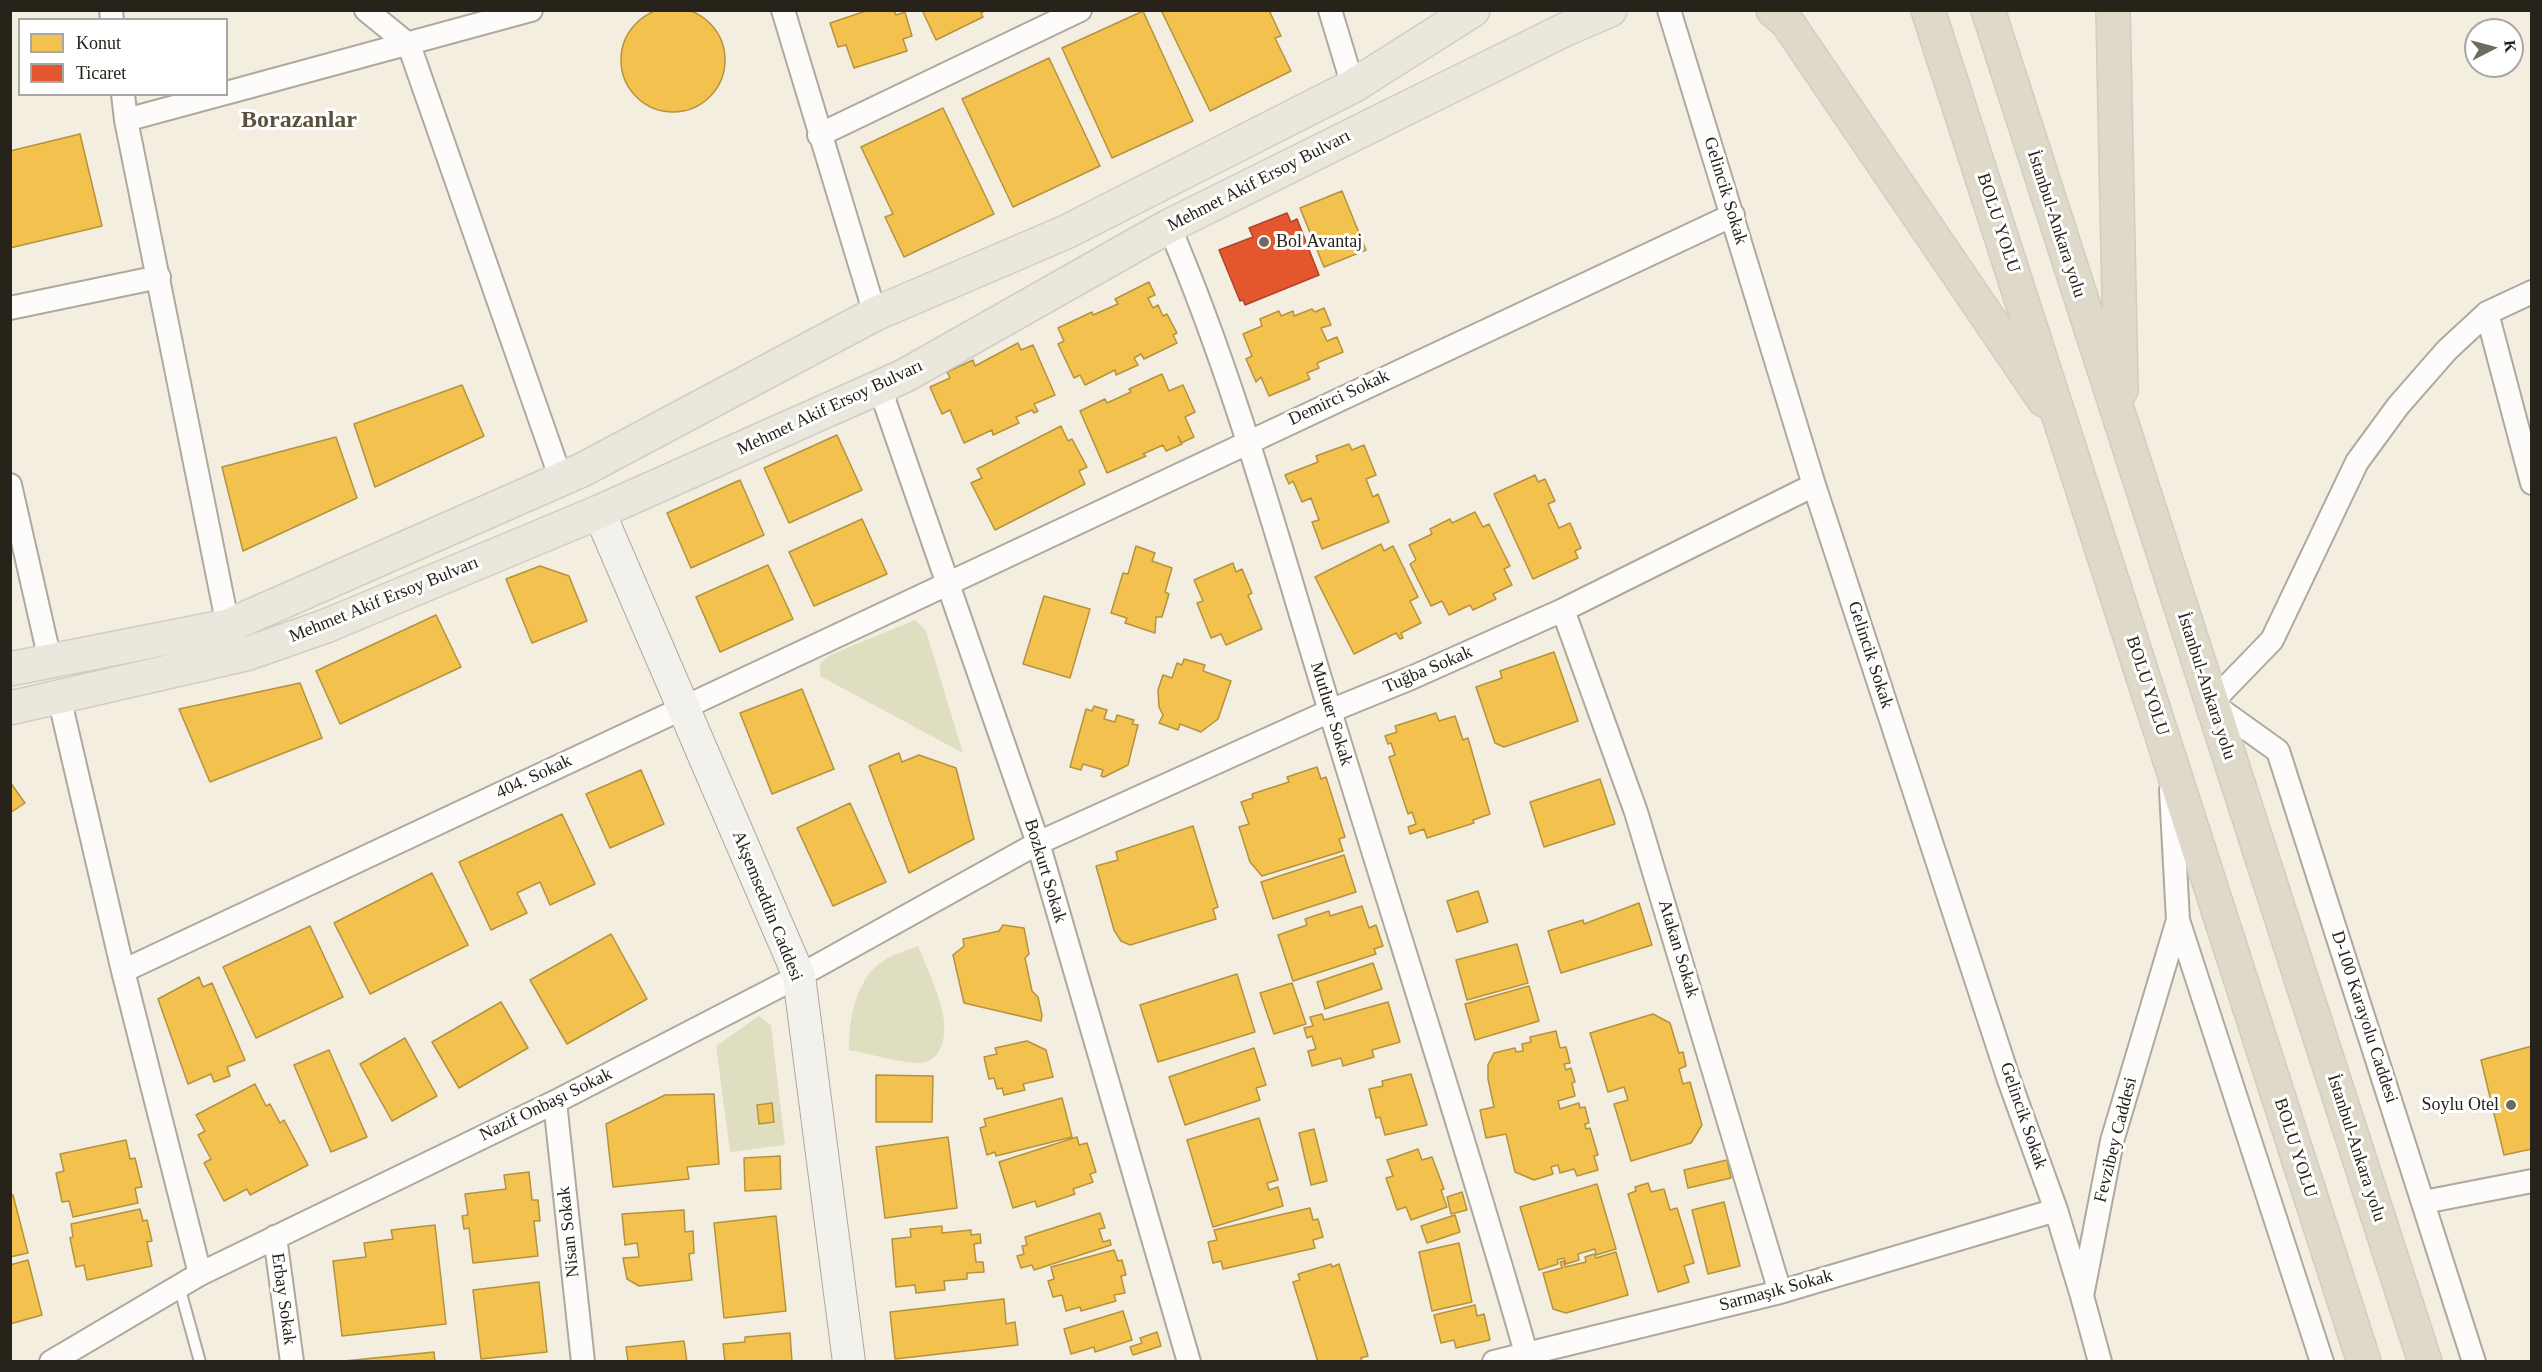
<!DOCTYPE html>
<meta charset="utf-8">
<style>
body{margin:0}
#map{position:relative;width:2542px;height:1372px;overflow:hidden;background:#f4eee0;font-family:"Times New Roman",serif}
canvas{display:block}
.frame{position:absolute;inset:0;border:12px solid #27231a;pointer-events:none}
.legend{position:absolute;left:18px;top:18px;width:210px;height:78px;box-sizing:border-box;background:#fff;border:2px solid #a9a7a3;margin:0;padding:8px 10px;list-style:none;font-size:18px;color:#27231a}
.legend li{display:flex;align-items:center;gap:12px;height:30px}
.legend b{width:30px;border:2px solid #a9a7a3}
.north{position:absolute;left:2464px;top:18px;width:60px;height:60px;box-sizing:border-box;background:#fff;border:2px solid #a9a7a3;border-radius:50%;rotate:84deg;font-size:16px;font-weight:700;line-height:24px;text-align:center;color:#27231a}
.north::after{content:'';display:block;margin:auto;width:21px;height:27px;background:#6f6a5f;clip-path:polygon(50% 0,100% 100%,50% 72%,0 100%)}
</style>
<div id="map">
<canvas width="2542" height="1372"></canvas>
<div class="frame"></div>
<ul class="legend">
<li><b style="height:16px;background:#f2c14e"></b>Konut</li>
<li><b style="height:16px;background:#e4572e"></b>Ticaret</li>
</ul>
<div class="north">K</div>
</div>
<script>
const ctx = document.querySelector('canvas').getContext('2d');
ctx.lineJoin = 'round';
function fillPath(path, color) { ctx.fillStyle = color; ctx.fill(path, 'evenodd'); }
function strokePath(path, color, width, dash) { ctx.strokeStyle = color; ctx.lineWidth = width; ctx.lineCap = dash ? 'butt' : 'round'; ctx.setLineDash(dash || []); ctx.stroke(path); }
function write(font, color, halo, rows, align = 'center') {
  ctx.font = font + ' "Times New Roman",serif'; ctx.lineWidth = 6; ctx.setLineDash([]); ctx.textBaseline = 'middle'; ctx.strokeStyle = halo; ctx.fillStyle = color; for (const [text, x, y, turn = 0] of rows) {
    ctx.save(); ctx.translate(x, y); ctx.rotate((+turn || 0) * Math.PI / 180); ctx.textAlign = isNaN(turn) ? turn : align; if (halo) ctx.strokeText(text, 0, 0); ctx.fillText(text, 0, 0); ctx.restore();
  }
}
const green = new Path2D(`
 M915,620L926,631L963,753L820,676V664L830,655Z
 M918,946C929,975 958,1026 937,1054C932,1060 926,1063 917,1063C895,1062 871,1054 849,1050C849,1018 856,975 888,958C897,953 908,950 918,946Z
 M759,1016L771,1025L785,1145L730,1152L716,1046Z`);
const homes = new Path2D(`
 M621 60a52 52 0 1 1 104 0a52 52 0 1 1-104 0Z
 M869,10H894L896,15L905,12L912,36L903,39L907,51L854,68L846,45L838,47L830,23Z
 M922,10H986L981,13L983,17L936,40Z
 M1161,10H1269L1281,36L1275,38L1291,71L1210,111Z
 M1143,11L1193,121L1112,158L1062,48Z
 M1049,58L1100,166L1013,207L962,99Z
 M943,108L994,214L904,257L885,217L893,214L861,147Z
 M80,134L102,226L10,248V151Z
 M1342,191L1366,250L1324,267L1300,208Z
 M1149,282L1155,295L1148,298L1153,308L1158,305L1163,316L1167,314L1177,333L1173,335L1177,343L1144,359L1141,354L1134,358L1138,365L1116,375L1115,370L1085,385L1080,375L1074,378L1058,344L1064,341L1058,328L1092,312L1093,315L1118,304L1115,299Z
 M1324,308L1331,325L1321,328L1327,341L1337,337L1343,352L1317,363L1319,368L1307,373L1310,379L1269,396L1261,377L1256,382L1246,359L1252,356L1243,334L1262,326L1260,319L1279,311L1281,316L1293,311L1294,316L1312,309L1315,312Z
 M1018,343L1021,350L1033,345L1055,395L1034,404L1038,411L1034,413L1032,410L1016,417L1019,423L993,435L992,430L964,443L950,410L942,414L930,387L950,378L947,372L973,360L975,366Z
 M1162,374L1169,391L1183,385L1195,412L1185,417L1194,437L1181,443L1178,436L1182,444L1166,451L1163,445L1143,454L1146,456L1107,473L1080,411L1105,399L1107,403L1131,392L1129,389Z
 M462,385L484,436L375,487L354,424Z
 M1061,426L1068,441L1072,439L1087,467L1079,471L1085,484L995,530L971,483L982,478L977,469Z
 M837,435L862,490L789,523L764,468Z
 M336,437L357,498L243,551L222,467Z
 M1349,444L1352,450L1364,445L1376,475L1366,479L1373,497L1378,494L1389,522L1322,549L1312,522L1319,520L1311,498L1302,502L1293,481L1289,484L1285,475L1318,462L1316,456Z
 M1535,475L1538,482L1545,479L1555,501L1548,504L1559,528L1570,523L1581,548L1575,551L1578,558L1533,579L1494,494Z
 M740,480L764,535L691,568L667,513Z
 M1475,512L1483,527L1489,524L1510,566L1504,569L1512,585L1493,594L1496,599L1473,610L1470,605L1449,615L1442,601L1431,606L1410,564L1416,560L1409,545L1432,534L1430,529L1450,519L1452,523Z
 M862,519L887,574L814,606L789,552Z
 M1381,544L1384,551L1393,546L1418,597L1410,601L1421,623L1401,633L1403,638L1400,639L1396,633L1354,654L1315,577Z
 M1136,546L1155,553L1152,561L1172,568L1165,592L1169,594L1162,617H1156L1155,633L1125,623L1127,618L1111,613L1123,573L1128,574Z
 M1233,563L1236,572L1242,569L1252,593L1248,595L1262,629L1226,645L1221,634L1211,638L1197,603L1203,601L1194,580Z
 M768,565L793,619L720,652L696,597Z
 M540,566L569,576L587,621L532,643L506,579Z
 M1044,596L1090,609L1070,678L1023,664Z
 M436,615L461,667L340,724L316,671Z
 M1554,652L1578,721L1504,747L1495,743L1476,687L1502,678L1500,671Z
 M1184,659L1205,665L1203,671L1231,681L1218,719L1201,732L1180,724L1178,730L1159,723L1163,715L1159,707L1158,690L1163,675L1172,678L1177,663L1182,665Z
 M300,683L322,738L210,782L179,709Z
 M802,689L834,769L772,794L740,713Z
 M1094,706L1107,710L1104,719L1115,722L1117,715L1134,720L1132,724L1138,725L1128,765L1104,777L1101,776L1103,770L1083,764L1081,770L1070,767L1086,709L1092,711Z
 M1436,713L1439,721L1455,716L1463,740L1468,738L1490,814L1473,820L1474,823L1427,838L1424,829L1410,834L1408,827L1416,824L1412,812L1408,814L1389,757L1395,755L1391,743L1388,744L1385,736L1397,732L1395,726Z
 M899,753L902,762L919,755L956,768L974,839L909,873L869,766Z
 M1317,767L1321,779L1326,777L1345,837L1339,839L1343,851L1262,876L1250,862L1239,827L1249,824L1241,802L1253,798L1252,794L1289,782L1287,777Z
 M641,770L664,824L610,848L586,794Z
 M1600,779L1615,824L1544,847L1530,802Z
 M10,782L25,803L10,813Z
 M850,803L886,882L833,906L797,828Z
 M562,814L595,884L550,905L540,882L517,893L527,913L491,930L459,862Z
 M1193,826L1218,907L1213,909L1216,919L1130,945L1121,941L1114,930L1096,866L1118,860L1116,852Z
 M1344,855L1356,892L1273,919L1261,882Z
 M432,873L468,945L370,994L334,923Z
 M1478,891L1488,922L1457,932L1447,901Z
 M1639,903L1652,945L1561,973L1548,931L1583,920L1584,924Z
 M1362,906L1369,928L1376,925L1383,946L1374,949L1376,954L1293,981L1278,935L1307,925L1305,919L1329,911L1330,916Z
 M1003,925L1024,928L1029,954L1025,958L1032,991L1038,997L1042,1015L1041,1021L964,1003L953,955L964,946L963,939L999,931Z
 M310,926L343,997L256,1038L223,967Z
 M611,934L647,999L567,1044L530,980Z
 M1517,944L1528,983L1467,1000L1456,960Z
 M1373,963L1382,989L1325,1009L1317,982Z
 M1237,974L1255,1032L1158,1062L1140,1005Z
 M199,977L203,987L212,983L245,1060L227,1067L230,1076L214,1082L211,1074L188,1084L158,999Z
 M1292,983L1306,1024L1274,1034L1260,993Z
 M1529,986L1539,1021L1475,1040L1465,1004Z
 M501,1002L528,1048L459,1088L432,1042Z
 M1388,1002L1400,1042L1372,1050L1374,1057L1343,1066L1341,1058L1312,1066L1308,1051L1316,1049L1312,1036L1307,1038L1304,1028L1313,1026L1310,1017L1322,1014L1324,1020Z
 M1653,1014L1670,1023L1679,1053L1683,1052L1686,1066L1679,1069L1683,1084L1690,1082L1702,1125L1691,1143L1631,1161L1614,1104L1628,1100L1624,1087L1608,1092L1590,1033Z
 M1556,1031L1560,1048L1566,1047L1570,1063L1564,1064L1566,1070L1571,1068L1575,1082L1572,1083L1575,1096L1558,1101L1560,1109L1579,1103L1580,1108L1585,1107L1589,1123L1585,1124L1586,1129L1590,1128L1598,1155L1594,1156L1598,1170L1577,1176L1574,1169L1560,1173L1558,1165L1551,1167L1553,1174L1534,1180L1515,1172L1506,1134L1486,1138L1480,1110L1494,1107L1488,1079V1065L1494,1053L1515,1048L1516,1052L1523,1051L1522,1044L1531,1042L1530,1037Z
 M405,1038L437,1096L392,1121L360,1064Z
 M1027,1041L1046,1050L1053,1077L1023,1084L1025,1090L1004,1095L1002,1088L997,1089L994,1078L989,1079L984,1057L997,1054L995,1048Z
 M2532,1046V1149L2504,1155L2481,1060Z
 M1254,1048L1266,1085L1256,1088L1260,1100L1185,1125L1169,1077Z
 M329,1050L367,1137L331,1152L294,1065Z
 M1411,1074L1427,1125L1385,1135L1380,1117L1376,1118L1369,1089L1383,1086L1382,1081Z
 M876,1075L933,1076L932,1122H876Z
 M255,1084L266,1106L270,1104L280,1123L284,1120L308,1165L250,1195L247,1189L224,1201L204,1163L211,1159L198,1135L205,1131L196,1115Z
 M714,1094L719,1164L687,1167L689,1179L613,1187L606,1124L665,1095Z
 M1062,1098L1072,1137L996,1156L995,1152L987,1155L980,1128L986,1126L984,1119Z
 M772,1103L774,1122L759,1124L757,1105Z
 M1259,1118L1278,1180L1267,1183L1269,1190L1278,1187L1283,1206L1213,1227L1187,1140Z
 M1314,1129L1327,1181L1311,1185L1299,1133Z
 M948,1137L957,1208L885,1218L876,1147Z
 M1077,1137L1079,1145L1087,1143L1096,1172L1090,1174L1093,1182L1073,1189L1075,1194L1037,1207L1035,1201L1013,1208L999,1162Z
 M126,1140L130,1159L135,1158L142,1187L135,1188L138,1203L73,1217L69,1201L62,1202L56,1173L64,1171L60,1154Z
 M1418,1149L1422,1160L1432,1157L1444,1189L1441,1190L1447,1207L1411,1220L1406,1207L1397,1210L1386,1178L1393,1176L1387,1160Z
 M780,1156L781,1189L745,1191L744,1158Z
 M1727,1160L1731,1178L1688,1188L1684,1170Z
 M529,1172L532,1200H538L540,1221H534L538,1256L473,1263L469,1228L464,1229L462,1216L468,1215L465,1194L506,1189L504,1175Z
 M1648,1183L1651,1192L1664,1189L1670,1210L1677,1208L1694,1263L1684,1266L1689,1282L1658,1292L1628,1194L1636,1191L1635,1187Z
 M1597,1184L1616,1249L1596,1255L1595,1249L1578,1254L1579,1260L1566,1264L1564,1258L1557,1260L1558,1264L1539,1270L1520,1207Z
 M1462,1192L1467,1210L1451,1214L1447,1197Z
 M10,1195H13L28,1253L10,1257Z
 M1724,1202L1740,1266L1708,1274L1692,1210Z
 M1310,1208L1313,1220L1318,1219L1323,1237L1313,1240L1315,1248L1223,1269L1221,1261L1213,1263L1208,1242L1217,1240L1214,1230Z
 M140,1209L143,1221L147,1220L152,1241L147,1242L152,1266L87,1280L84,1265L76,1267L70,1238L73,1237L71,1224Z
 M684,1210L685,1232L693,1231L694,1253L689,1254L692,1280L639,1286L627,1279L623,1258L639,1257L637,1243L625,1245L622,1214Z
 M1100,1213L1105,1228L1099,1229L1103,1242L1110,1240L1111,1245L1034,1270L1032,1265L1021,1268L1017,1256L1024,1254L1022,1246L1027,1245L1025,1237Z
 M1455,1215L1460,1232L1427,1243L1421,1226Z
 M776,1216L786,1311L724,1318L714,1223Z
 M435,1225L446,1324L342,1336L333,1261L366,1257L364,1243L393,1239L391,1230Z
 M942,1226V1233L971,1230V1235L980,1234L981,1243L974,1244L976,1262H983L984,1272L967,1273V1279L944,1281L945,1290L916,1293L915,1285L896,1287L892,1239L911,1237L910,1229Z
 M1459,1243L1472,1302L1432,1311L1419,1252Z
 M1114,1250L1118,1261L1122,1260L1126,1275L1121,1276L1125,1293L1114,1295L1116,1301L1081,1311L1080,1307L1066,1311L1062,1295L1053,1297L1048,1281L1054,1279L1051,1267Z
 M1616,1252L1628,1295L1566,1313L1553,1309L1543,1273L1562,1268L1560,1262L1564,1261L1565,1267L1586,1262L1585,1257L1594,1254L1596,1258Z
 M28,1260L42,1315L10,1324V1265Z
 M1331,1264L1332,1267L1339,1264L1368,1356L1361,1358L1362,1362H1318L1293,1282L1300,1280L1298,1274Z
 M539,1282L547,1352L481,1359L473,1290Z
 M1004,1299L1006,1324L1015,1322L1018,1345L895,1359L890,1312Z
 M1475,1305L1477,1316L1484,1314L1490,1340L1456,1348L1454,1340L1441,1343L1434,1315Z
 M1123,1311L1132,1340L1095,1352L1094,1347L1071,1354L1064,1329Z
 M1157,1332L1161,1346L1133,1355L1130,1347L1142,1343L1140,1338Z
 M790,1333L792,1362H725L723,1344L745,1342V1337Z
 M684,1341L687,1362H628L626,1347Z
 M434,1352L435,1362L344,1361Z`);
const shops = new Path2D(`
 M1287,213L1291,222L1297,219L1319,275L1245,305L1243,300L1240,301L1219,250L1253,237L1249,228Z`);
const lane = new Path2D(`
 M179,1286L200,1362`);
const street = new Path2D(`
 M111,10L112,20
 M366,10L409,45L561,479
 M783,10L875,314
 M1330,10L1353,86
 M1669,10L1814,485L2009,1080L2056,1210L2082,1296
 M226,93L531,10
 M123,94L126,120
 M222,94L126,120L228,626
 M819,135L1080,10
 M1169,226C1236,383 1280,548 1330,711C1395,925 1465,1138 1526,1353
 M10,308L159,277
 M2487,313L2532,483
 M884,386L885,403L1038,843L1189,1362
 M10,485L50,660
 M1563,610L1636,812L1780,1292
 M59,697L123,971L200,1274
 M2171,790L2178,920L2322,1362
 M123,971L1733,215
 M555,1102L583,1362
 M2424,1202L2532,1181
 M275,1237L292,1362
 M51,1362L200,1274L555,1102L799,976L1038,843L1330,711L1411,678L1563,610L1814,485
 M1494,1362L1780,1292L2056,1210
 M2100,1362L2082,1296L2112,1141L2178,920
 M2474,1362L2278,751L2211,703L2272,640L2357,462L2398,406L2447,350L2487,313L2532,292`);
const secondary = new Path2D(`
 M599,512L799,976L849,1362`);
const primary = new Path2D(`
 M10,669L228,626L582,470L875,314L1066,232L1353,86L1473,10
 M10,708L246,654L326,626L599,512L904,376L1169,226L1566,29L1610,10`);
const highway = new Path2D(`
 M1773,10L1787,22L2044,400
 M1928,10L2364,1362
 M1988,10L2425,1362
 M2113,10L2121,390`);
const markers = [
 [1264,242,6,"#6f6a5f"],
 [2511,1105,6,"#6f6a5f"]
];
const streetNames = [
 ["Mehmet Akif Ersoy Bulvarı",1259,181,-27],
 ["Gelincik Sokak",1725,191,73],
 ["BOLU YOLU",1998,223,72],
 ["İstanbul-Ankara yolu",2056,224,72],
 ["Demirci Sokak",1339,398,-25],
 ["Mehmet Akif Ersoy Bulvarı",830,408,-25],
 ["Mehmet Akif Ersoy Bulvarı",384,600,-22],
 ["Gelincik Sokak",1870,655,72],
 ["Tuğba Sokak",1428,670,-23],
 ["BOLU YOLU",2147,686,72],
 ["İstanbul-Ankara yolu",2206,686,72],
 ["Mutluer Sokak",1331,714,73],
 ["404. Sokak",534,777,-25],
 ["Bozkurt Sokak",1045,871,73],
 ["Akşemseddin Caddesi",767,906,68],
 ["Atakan Sokak",1678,949,73],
 ["D-100 Karayolu Caddesi",2364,1017,72],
 ["Nazif Onbaşı Sokak",546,1105,-26],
 ["Gelincik Sokak",2023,1116,71],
 ["Fevzibey Caddesi",2116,1140,-76],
 ["BOLU YOLU",2295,1148,72],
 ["İstanbul-Ankara yolu",2356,1148,72],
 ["Nisan Sokak",569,1232,-96],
 ["Sarmaşık Sokak",1776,1291,-15],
 ["Erbay Sokak",283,1299,82]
];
const poiNames = [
 ["Bol Avantaj",1276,242],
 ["Soylu Otel",2499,1105,"right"]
];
const districtNames = [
 ["Borazanlar",299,121]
];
fillPath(green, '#dfdec0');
fillPath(homes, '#f2c14e');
strokePath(homes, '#b5923e', 1.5);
fillPath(shops, '#e4572e');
strokePath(shops, '#ab4728', 1.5);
strokePath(lane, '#aea99e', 14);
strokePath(street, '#aea99e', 26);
strokePath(secondary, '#aea99e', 34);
strokePath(primary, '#d0cdc6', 36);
strokePath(highway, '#d0cdc6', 36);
strokePath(lane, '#fdfcfa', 10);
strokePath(street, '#fdfcfa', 22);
strokePath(secondary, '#f3f1eb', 32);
strokePath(primary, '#eae7dd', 33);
strokePath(highway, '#ded9c8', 33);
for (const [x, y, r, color] of markers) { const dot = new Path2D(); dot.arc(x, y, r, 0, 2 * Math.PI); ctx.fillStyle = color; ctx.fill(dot); strokePath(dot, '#fff', 2); }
write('18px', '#27231a', '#fff', streetNames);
write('18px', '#27231a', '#fff', poiNames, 'left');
write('bold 24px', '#5a513c', '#fff', districtNames);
</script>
